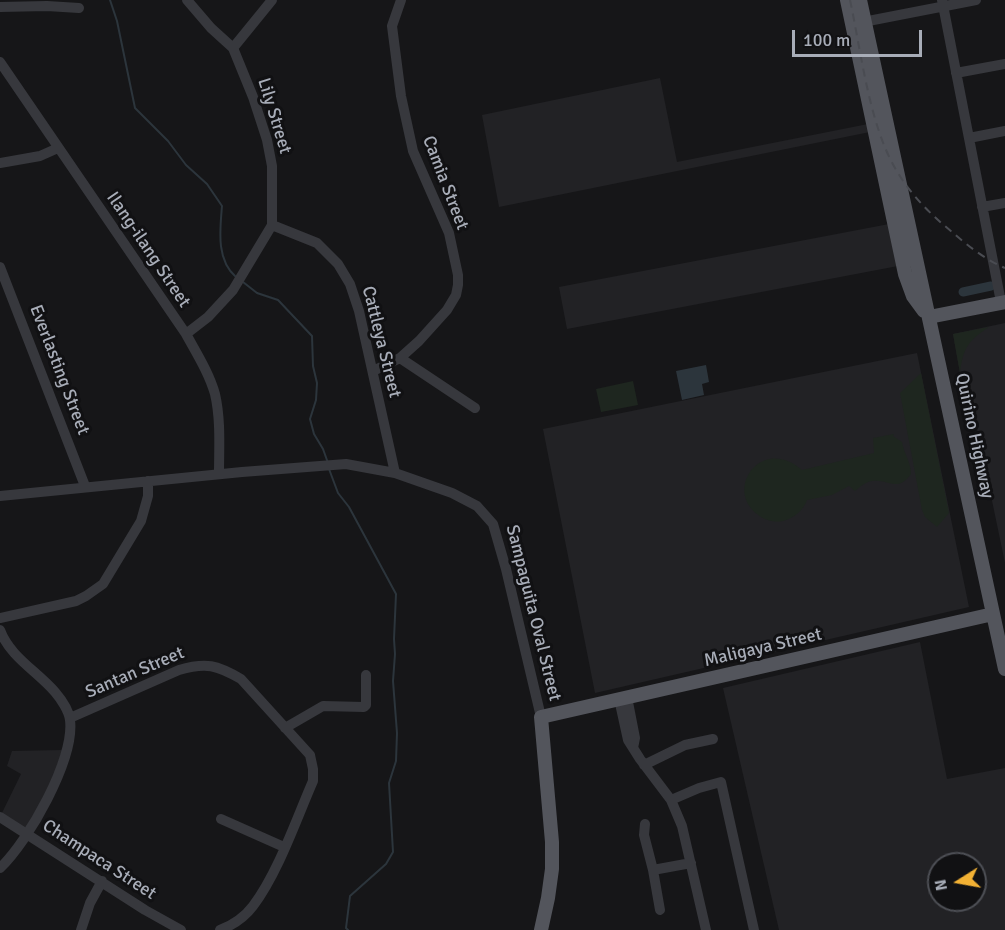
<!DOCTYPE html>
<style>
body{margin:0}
#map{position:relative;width:1005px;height:930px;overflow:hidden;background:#161618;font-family:Signika,sans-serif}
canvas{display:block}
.north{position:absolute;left:927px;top:852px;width:60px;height:60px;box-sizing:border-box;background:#111113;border:2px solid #4d4f55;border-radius:50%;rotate:259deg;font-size:16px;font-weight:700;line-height:24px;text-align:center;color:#a8adb8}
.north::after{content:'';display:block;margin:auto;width:21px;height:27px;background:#f2b134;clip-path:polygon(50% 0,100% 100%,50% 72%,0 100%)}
.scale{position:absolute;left:792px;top:30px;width:130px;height:27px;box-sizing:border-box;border:3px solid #a8adb8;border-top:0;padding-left:8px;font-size:18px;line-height:21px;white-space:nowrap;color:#a8adb8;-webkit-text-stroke:4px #111113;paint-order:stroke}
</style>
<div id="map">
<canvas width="1005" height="930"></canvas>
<div class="north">N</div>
<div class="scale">100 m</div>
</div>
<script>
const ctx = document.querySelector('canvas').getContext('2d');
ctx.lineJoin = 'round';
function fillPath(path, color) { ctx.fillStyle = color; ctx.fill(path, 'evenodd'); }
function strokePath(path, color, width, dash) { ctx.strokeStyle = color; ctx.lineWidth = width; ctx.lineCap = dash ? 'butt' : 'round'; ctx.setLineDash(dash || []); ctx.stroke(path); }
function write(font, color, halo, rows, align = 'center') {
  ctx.font = font + ' Signika,sans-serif'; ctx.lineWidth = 6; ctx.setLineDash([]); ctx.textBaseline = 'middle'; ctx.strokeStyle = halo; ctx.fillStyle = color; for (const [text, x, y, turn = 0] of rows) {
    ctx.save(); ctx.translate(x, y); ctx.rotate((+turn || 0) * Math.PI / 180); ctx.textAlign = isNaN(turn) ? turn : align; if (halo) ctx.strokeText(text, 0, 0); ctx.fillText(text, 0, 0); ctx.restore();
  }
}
const built = new Path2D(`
 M660,78L677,162L868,124L870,132L499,207L482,115Z
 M889,224L898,266L567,329L559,287Z
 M1005,323V563L971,400L960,373L953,334Z
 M917,353L969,607L595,693L543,429Z
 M920,642L947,779L1005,768V930H779L723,688ZM939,864H975V900H939Z
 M62,750L53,784L25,833L0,817L21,774L7,766L12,751Z`);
const green = new Path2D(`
 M989,327C968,341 963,348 960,373L953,334Z
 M921,373L949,513L937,527L925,517L922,510L900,393Z
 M633,381L638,405L601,412L596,389Z
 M894,434L893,436L902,442C904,454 911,462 911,474C897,493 890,479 872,481C865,482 860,487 855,491L849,486L832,495L807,500C803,511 794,518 783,521C774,523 764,520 757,514C724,488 762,435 802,470L874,453L873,438Z`);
const water = new Path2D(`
 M706,365L709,382L702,384L704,395L682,400L676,371Z`);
const stream = new Path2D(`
 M110,0L117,21L135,108L168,141L186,165L207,184L222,206C220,230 216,260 236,277
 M243,282L257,293L278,300L312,336L313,366L317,383L316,400L310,419L314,434L323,449L328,463
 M329,469L338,493L349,507L396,594L394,639L395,654L393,681L397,733L396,761L389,783L393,852L386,864L350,896L346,928L348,930`);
const canal = new Path2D(`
 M963,292L991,286`);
const minor = new Path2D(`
 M942,0L1001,302
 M0,7L47,6L79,8
 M858,23L976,0
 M233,48L272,0
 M0,62L186,334C197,354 209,373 215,394C221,420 219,448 219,474
 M956,73L1005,64
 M969,138L1005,131
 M0,163L40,156L58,148
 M982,207L1005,203
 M272,225L317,243L338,264L350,284L359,311L395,473
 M0,267L85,486
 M186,334L208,317L233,290L272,225V166L267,140L253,97L233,48L211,28L187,0
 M400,358L475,408
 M373,371L400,358L419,341L447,310L456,295L458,285V275L449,233L413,151L401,96L392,26L401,0
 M0,496L242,472L346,464L395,473L452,493L477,506L493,524L506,569L541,717
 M0,618L76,601L86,596L103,584L141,521L148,496V481
 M0,630C10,657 37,671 55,692C61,699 69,711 70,720C75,759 28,842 0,868
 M627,697L635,738L633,748
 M619,699L628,740L640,759L671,800L682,826L706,930
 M70,718L179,670C206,662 217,665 241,679L310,755L313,769V781C296,820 278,873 253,906C244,918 233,925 220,930
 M285,728L323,706L364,707L366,705V675
 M644,765L685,745L713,739
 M671,800L699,788L721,782L754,930
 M0,817L145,910L181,930
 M221,819L284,847
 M645,824L644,835L653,870L660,910
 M653,870L691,863
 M81,930L90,903L102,881`);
const major = new Path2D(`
 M847,0L905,274L913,296L924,311
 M860,0L1005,669
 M929,317L1005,302
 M541,930L548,898L552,869V842L541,717L993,614`);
const rail = new Path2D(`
 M850,0C861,51 869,123 895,168C909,193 930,214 952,232C968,246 986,260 1005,268`);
const streetNames = [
 ["Lily Street",274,116,73],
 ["Camia Street",445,183,69],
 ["Ilang-ilang Street",148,250,56],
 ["Cattleya Street",381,342,76],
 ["Everlasting Street",59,370,69],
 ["Quirino Highway",974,436,78],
 ["Sampaguita Oval Street",533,613,76],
 ["Maligaya Street",763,648,-13],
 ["Santan Street",135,673,-23],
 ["Champaca Street",99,860,33]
];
fillPath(built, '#222225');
fillPath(green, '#1e261f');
fillPath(water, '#2c353c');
strokePath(stream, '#2c353c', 2);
strokePath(canal, '#2c353c', 9);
strokePath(minor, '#37383d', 10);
strokePath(major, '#53555c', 14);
strokePath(rail, '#4a4c52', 2, [8, 6]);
write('18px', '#a8adb8', '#111113', streetNames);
</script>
